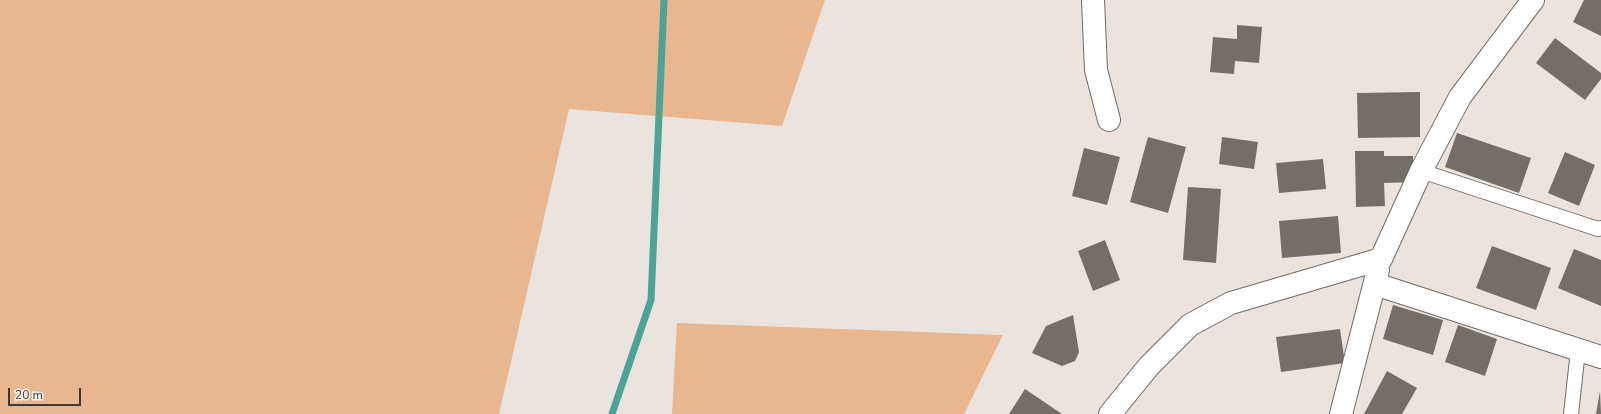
<!DOCTYPE html>
<style>
body{margin:0}
#map{position:relative;width:1601px;height:414px;overflow:hidden;background:#ebe4de;font-family:"Nunito Sans",sans-serif}
canvas{display:block}
.scale{position:absolute;left:8px;top:388px;width:73px;height:18px;box-sizing:border-box;border:2px solid #3b3836;border-top:0;padding-left:5px;font-size:12px;line-height:14px;white-space:nowrap;color:#3b3836;-webkit-text-stroke:3px #f8f1eb;paint-order:stroke}
</style>
<div id="map">
<canvas width="1601" height="414"></canvas>
<div class="scale">20 m</div>
</div>
<script>
const ctx = document.querySelector('canvas').getContext('2d');
ctx.lineJoin = 'round';
function fillPath(path, color) { ctx.fillStyle = color; ctx.fill(path, 'evenodd'); }
function strokePath(path, color, width, dash) { ctx.strokeStyle = color; ctx.lineWidth = width; ctx.lineCap = dash ? 'butt' : 'round'; ctx.setLineDash(dash || []); ctx.stroke(path); }
const green = new Path2D(`
 M0,0H825L782,126L569,109L499,414H0Z
 M677,323L1003,335L964,414H672Z`);
const stream = new Path2D(`
 M612,414L651,300L664,0`);
const building = new Path2D(`
 M1584,0H1601V36L1573,22Z
 M1237,25L1262,27L1259,63L1235,61L1234,74L1210,72L1213,37L1237,39Z
 M1555,38L1601,73V79L1585,100L1536,63Z
 M1420,92V137L1358,138L1357,93Z
 M1457,133L1531,158L1519,193L1445,167Z
 M1148,137L1186,147L1168,213L1130,202Z
 M1222,137L1258,142L1254,169L1219,164Z
 M1084,148L1120,157L1107,205L1072,196Z
 M1355,151H1384V156H1413V182L1384,183L1385,206L1356,207Z
 M1565,152L1595,165L1579,206L1548,193Z
 M1323,159L1326,189L1279,193L1276,163Z
 M1188,187L1221,189L1216,263L1183,260Z
 M1338,216L1341,253L1282,258L1279,221Z
 M1105,240L1120,280L1093,291L1078,251Z
 M1492,246L1551,268L1536,310L1476,288Z
 M1574,249L1601,260V306L1558,288Z
 M1393,305L1443,320L1433,355L1383,339Z
 M1073,315L1079,352L1075,361L1062,366L1032,353L1046,326Z
 M1458,325L1497,339L1485,376L1445,362Z
 M1340,329L1345,363L1281,372L1276,337Z
 M1387,371L1417,388L1402,414H1364Z
 M1025,389L1062,414H1009Z
 M1600,391L1601,414H1596Z`);
const lane = new Path2D(`
 M1421,171L1598,229L1601,228
 M1571,414L1578,350`);
const street = new Path2D(`
 M1093,0L1096,70L1109,120
 M1375,284L1601,357
 M1110,414L1149,366L1190,325L1231,303L1381,259L1421,171L1460,97L1533,0
 M1341,414L1378,270`);
fillPath(green, '#e8b78f');
strokePath(stream, '#4ea397', 7);
fillPath(building, '#746e69');
strokePath(lane, '#706a65', 16);
strokePath(street, '#706a65', 24);
strokePath(lane, '#fff', 14);
strokePath(street, '#fff', 22);
</script>
